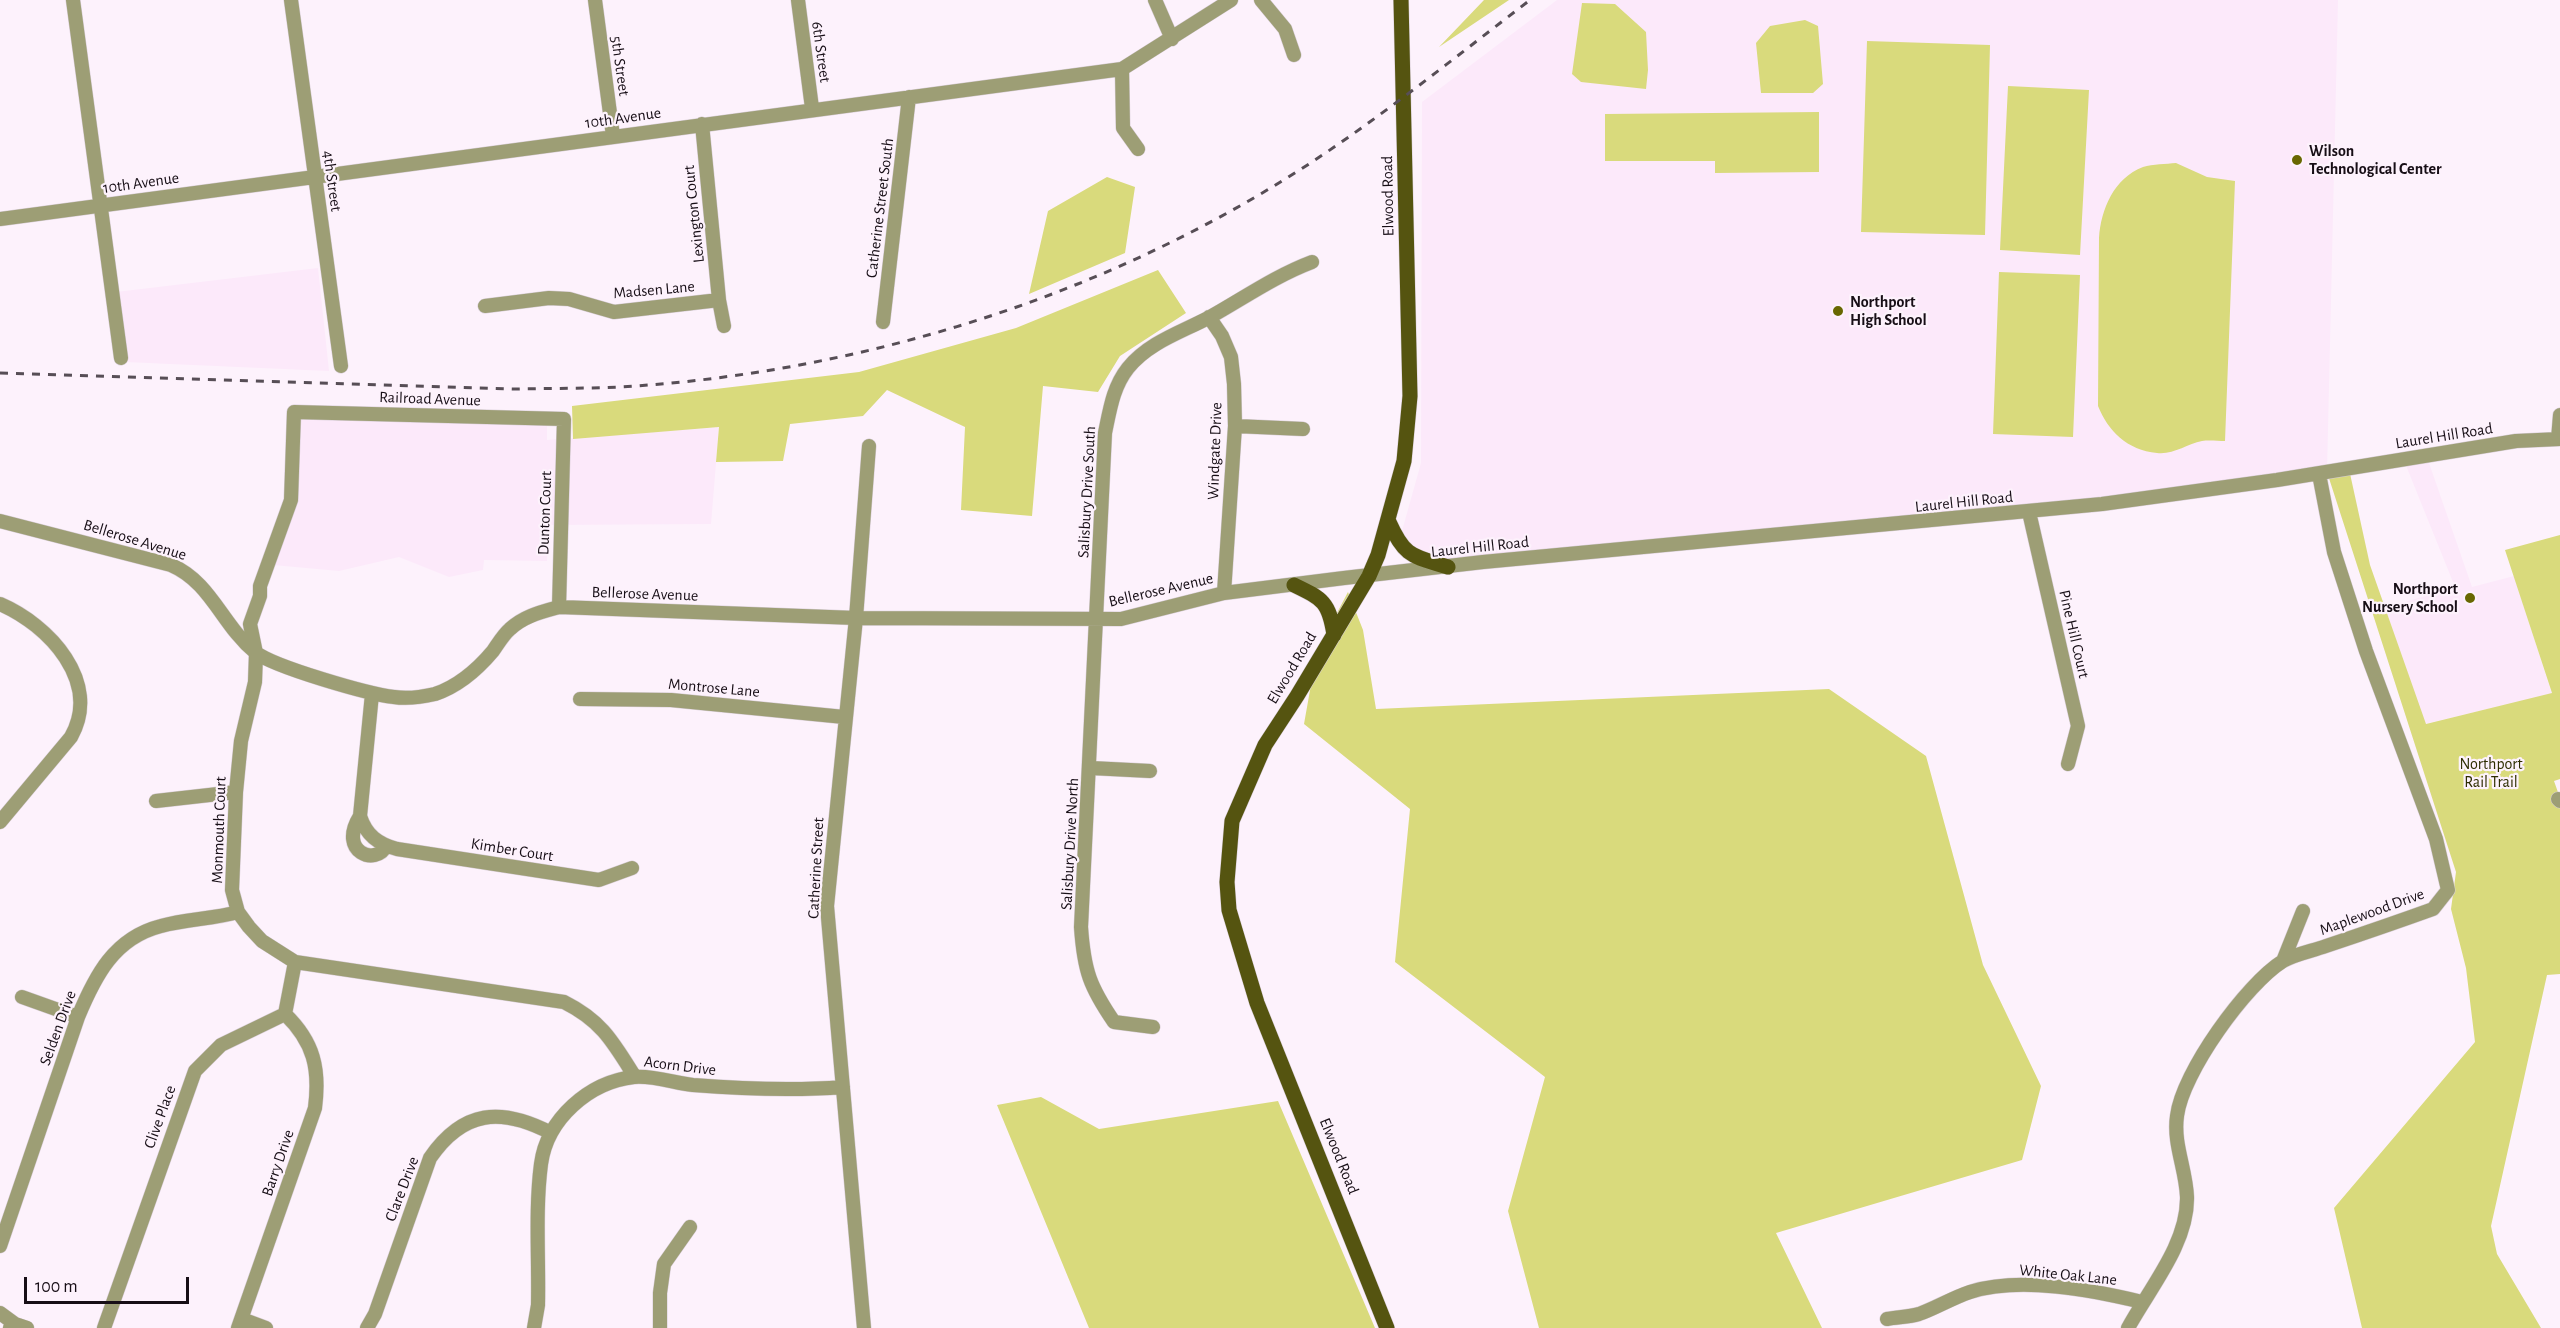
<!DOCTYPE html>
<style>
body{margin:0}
#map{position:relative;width:2560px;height:1328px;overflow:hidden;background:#fdf2fc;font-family:"Alegreya Sans",sans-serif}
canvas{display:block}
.scale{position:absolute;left:24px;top:1277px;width:165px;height:27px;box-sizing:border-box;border:3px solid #170e16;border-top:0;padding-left:8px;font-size:18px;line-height:21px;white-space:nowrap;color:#170e16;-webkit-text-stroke:4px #fdf2fc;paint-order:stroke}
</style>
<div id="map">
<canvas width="2560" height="1328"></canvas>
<div class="scale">100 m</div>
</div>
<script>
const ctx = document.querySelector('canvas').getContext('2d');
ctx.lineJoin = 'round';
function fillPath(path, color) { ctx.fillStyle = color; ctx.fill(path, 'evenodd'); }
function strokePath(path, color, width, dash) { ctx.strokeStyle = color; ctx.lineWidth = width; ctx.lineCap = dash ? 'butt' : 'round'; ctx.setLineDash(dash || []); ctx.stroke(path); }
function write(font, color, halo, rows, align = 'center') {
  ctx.font = font + ' "Alegreya Sans",sans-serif'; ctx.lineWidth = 4.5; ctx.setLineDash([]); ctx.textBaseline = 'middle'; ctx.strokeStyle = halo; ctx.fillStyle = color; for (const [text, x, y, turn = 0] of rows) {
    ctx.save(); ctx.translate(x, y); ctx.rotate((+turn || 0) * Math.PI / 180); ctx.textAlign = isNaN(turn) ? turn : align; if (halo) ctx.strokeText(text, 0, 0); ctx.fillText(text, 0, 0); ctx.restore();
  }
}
const built = new Path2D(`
 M1557,0H2338L2327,472L1975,514L1449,563L1413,553L1400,538L1421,463L1422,102Z
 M318,268L329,371L125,362L116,292Z
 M301,416L547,425V440L719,427L711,524L548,525L547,561L484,560L483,570L449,577L399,557L339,571L273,565Z
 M2428,460L2472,587L2514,576L2552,694L2425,724L2385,608L2455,587L2405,463Z`);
const green = new Path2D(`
 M1484,0H1509L1439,47Z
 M1582,3L1615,4L1646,32L1648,70L1646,89L1581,82L1572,74Z
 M1805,20L1818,26L1823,84L1813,93H1761L1756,43L1770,26Z
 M1867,41L1990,45L1985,235L1861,232Z
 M2008,86L2089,90L2080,255L2000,250Z
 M1819,112V172L1715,173V161H1605V114Z
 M2176,163L2207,177L2235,181L2225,441C2218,441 2209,440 2202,441C2187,444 2173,455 2157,453C2127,450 2108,431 2098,406L2099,238C2101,209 2114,178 2143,167C2153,164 2166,164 2176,163Z
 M1107,177L1135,187L1125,253L1029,294L1048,211Z
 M1158,270L1186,313L1120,356L1098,392L1043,386L1032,516L961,510L965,427L887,390L863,416L790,424L783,461L716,462L719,427L573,439L572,406L859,372L1016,328Z
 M1999,272L2080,275L2073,437L1993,434Z
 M2349,469L2370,565L2426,724L2552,693L2505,550L2560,535V779L2554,781L2560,798V974L2547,975L2491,1226L2497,1254L2541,1328H2362L2334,1208L2475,1042L2466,968L2451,909L2456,872L2327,472Z
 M1348,592L1363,630L1376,709L1829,689L1926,756L1983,965L2041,1086L2022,1160L1776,1233L1822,1328H1539L1508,1211L1545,1077L1395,962L1410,809L1304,724L1317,651Z
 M1041,1097L1099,1129L1278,1101L1375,1328H1089L997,1105Z`);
const minor = new Path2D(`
 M73,0L121,358
 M291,0L341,366
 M595,0L613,136
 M798,0L812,108
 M1155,0L1172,39
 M1261,0L1285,29L1294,55
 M1122,69L1123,128L1138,149
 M702,124L719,300L724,326
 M0,219L1122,69L1231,0
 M485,306L549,298L569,299L614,312L719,300
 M1209,317L1222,336L1231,357L1234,384L1235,426L1224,593
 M883,322L909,97
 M1235,426L1303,429
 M2558,439L2560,415
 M2029,512L2078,726L2068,764
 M0,521L171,565C211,582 222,625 255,652C274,667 368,694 394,697C407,699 422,697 435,694C459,686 477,670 493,651C498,644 503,635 510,629C524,616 541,612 559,607L856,618L1121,619L1224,593L1344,578L1483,562L2102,504L2277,480L2516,441L2560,439
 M0,604C49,625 102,682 71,737L0,822
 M559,607L564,419L294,412L291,500L260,586V596L250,624L256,653L255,682L241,741L236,792L232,890L238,912L249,927L262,941L295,962L564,1002C602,1021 613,1042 635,1077
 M372,694L360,816C366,835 378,844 397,849L599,880L632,868
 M580,699L671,700L844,717
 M1091,768L1150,771
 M2558,799L2560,801
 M156,801L236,792
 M360,816C337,853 377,866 386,846
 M2283,961L2303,911
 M22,997L78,1017
 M285,1014L295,962
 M1153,1027L1114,1022C1090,987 1084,971 1081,927L1105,433C1110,409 1113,387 1128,368C1149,342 1182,332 1210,317C1244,298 1275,276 1312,262
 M0,1246L78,1017C95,976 114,938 161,926C186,919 213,919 238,912
 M0,1313L15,1324
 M242,1319L266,1328
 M1887,1319C1898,1317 1909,1317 1919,1314C1936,1308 1952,1298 1970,1292C2020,1276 2092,1290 2142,1302
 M10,1328L15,1324L27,1328
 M104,1328L195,1071L221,1045L285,1014
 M238,1328L315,1108C320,1069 314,1042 285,1014
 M367,1328L375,1314L430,1158C463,1110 501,1107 551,1133
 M534,1328L538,1305C539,1259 535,1210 541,1164C547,1119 589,1082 634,1077C652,1075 675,1083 693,1085C744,1089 792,1091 843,1087
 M660,1328V1293L664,1264L690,1227
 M864,1328L827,906L856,618L869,446
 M2128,1328C2149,1289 2188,1244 2187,1197C2186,1169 2173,1144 2177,1116C2182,1073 2246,984 2283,961C2295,954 2312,951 2326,946C2362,934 2397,922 2433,909L2448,890L2436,839L2366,651L2334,552L2319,474`);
const major = new Path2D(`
 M1389,522C1405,558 1413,556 1448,567
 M1294,585C1323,599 1329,602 1334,635
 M1387,1328L1257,1003L1229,910L1227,882L1232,821L1265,745L1297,696L1369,576L1378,555L1404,461L1410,396L1401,0`);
const rail = new Path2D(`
 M0,373L515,389C560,388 605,389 649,385C887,366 1126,287 1324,154C1395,106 1462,52 1530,0`);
const markers = [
 [2297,160,6,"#686701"],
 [1838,311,6,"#686701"],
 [2470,598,6,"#686701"]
];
const streetNames = [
 ["6th Street",821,52,82],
 ["5th Street",620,66,82],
 ["10th Avenue",623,118,-8],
 ["4th Street",332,181,82],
 ["10th Avenue",141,183,-8],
 ["Elwood Road",1388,196,-91],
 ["Catherine Street South",880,208,-83],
 ["Lexington Court",694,214,-96],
 ["Madsen Lane",654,290,-5],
 ["Railroad Avenue",430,399,2],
 ["Laurel Hill Road",2444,436,-9],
 ["Windgate Drive",1215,451,-88],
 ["Salisbury Drive South",1087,492,-87],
 ["Laurel Hill Road",1964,502,-6],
 ["Dunton Court",545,513,-88],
 ["Bellerose Avenue",135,540,17],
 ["Laurel Hill Road",1480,547,-6],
 ["Bellerose Avenue",1161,590,-13],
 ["Bellerose Avenue",645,594,2],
 ["Pine Hill Court",2074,634,77],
 ["Elwood Road",1292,668,-59],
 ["Montrose Lane",714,688,5],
 ["Monmouth Court",219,830,-88],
 ["Salisbury Drive North",1070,844,-87],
 ["Kimber Court",512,850,9],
 ["Catherine Street",816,868,-87],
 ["Maplewood Drive",2372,912,-20],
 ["Selden Drive",58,1028,-70],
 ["Acorn Drive",680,1066,7],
 ["Clive Place",160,1117,-70],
 ["Elwood Road",1339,1156,68],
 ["Barry Drive",278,1163,-71],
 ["Clare Drive",402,1189,-69],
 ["White Oak Lane",2068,1275,6]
];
const poiNames = [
 ["Wilson",2309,151],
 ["Technological Center",2309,169],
 ["Northport",1850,302],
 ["High School",1850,320],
 ["Northport",2458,589,"right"],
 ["Nursery School",2458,607,"right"]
];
const parkNames = [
 ["Northport",2491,764],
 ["Rail Trail",2491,782]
];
fillPath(built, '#fce9fa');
fillPath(green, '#d9da7c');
strokePath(minor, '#d8ced7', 15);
strokePath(major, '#d8ced7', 16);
strokePath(minor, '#9d9e75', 14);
strokePath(major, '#555410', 15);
strokePath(rail, '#574e56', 3, [8, 8]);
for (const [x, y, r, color] of markers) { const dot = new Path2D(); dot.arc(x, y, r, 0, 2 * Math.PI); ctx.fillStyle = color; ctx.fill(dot); strokePath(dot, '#fdf2fc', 2); }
write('16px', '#170e16', '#fdf2fc', streetNames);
write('bold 16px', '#170e16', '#fdf2fc', poiNames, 'left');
write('16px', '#2e2d00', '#fdf2fc', parkNames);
</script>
